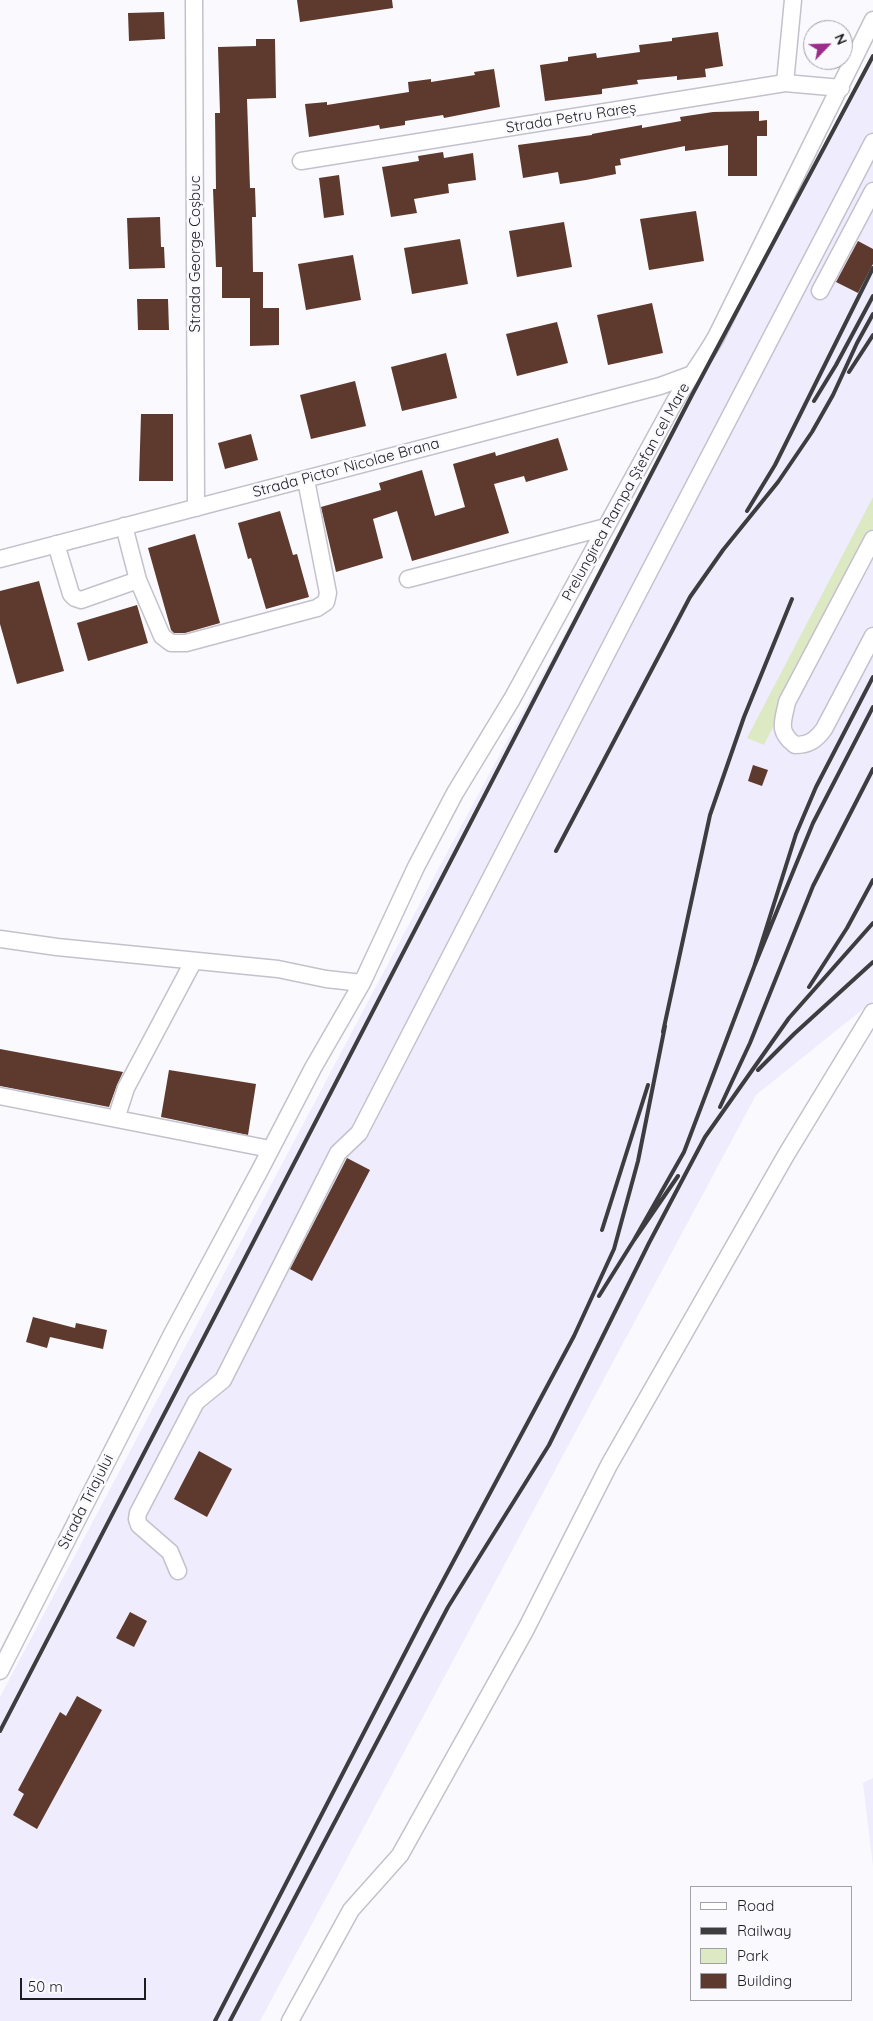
<!DOCTYPE html>
<meta charset="utf-8">
<style>
body{margin:0}
#map{position:relative;width:873px;height:2021px;overflow:hidden;background:#faf9fd;font-family:Quicksand,sans-serif}
canvas{display:block}
.legend{position:absolute;left:690px;top:1886px;width:162px;height:115px;box-sizing:border-box;background:#faf9fd;border:1px solid #a2a1a5;margin:0;padding:6px 9px;list-style:none;font-size:15px;color:#1d1d20}
.legend li{display:flex;align-items:center;gap:10px;height:25px}
.legend b{width:25px;border:1px solid #a2a1a5}
.north{position:absolute;left:803px;top:20px;width:50px;height:50px;box-sizing:border-box;background:#faf9fd;border:1px solid #a2a1a5;border-radius:50%;rotate:66deg;font-size:14px;font-weight:700;line-height:20px;text-align:center;color:#1d1d20}
.north::after{content:'';display:block;margin:auto;width:18px;height:22px;background:#9c2c8a;clip-path:polygon(50% 0,100% 100%,50% 72%,0 100%)}
.scale{position:absolute;left:20px;top:1978px;width:126px;height:22px;box-sizing:border-box;border:2px solid #1d1d20;border-top:0;padding-left:6px;font-size:15px;line-height:18px;white-space:nowrap;color:#1d1d20;-webkit-text-stroke:4px #faf9fd;paint-order:stroke}
</style>
<div id="map">
<canvas width="873" height="2021"></canvas>
<ul class="legend">
<li><b style="height:6px;background:#fff"></b>Road</li>
<li><b style="height:6px;background:#3d3d40"></b>Railway</li>
<li><b style="height:14px;background:#dde9c2"></b>Park</li>
<li><b style="height:14px;background:#5e392d"></b>Building</li>
</ul>
<div class="north">N</div>
<div class="scale">50 m</div>
</div>
<script>
const ctx = document.querySelector('canvas').getContext('2d');
ctx.lineJoin = 'round';
function fillPath(path, color) { ctx.fillStyle = color; ctx.fill(path, 'evenodd'); }
function strokePath(path, color, width, dash) { ctx.strokeStyle = color; ctx.lineWidth = width; ctx.lineCap = dash ? 'butt' : 'round'; ctx.setLineDash(dash || []); ctx.stroke(path); }
function write(font, color, halo, rows, align = 'center') {
  ctx.font = font + ' Quicksand,sans-serif'; ctx.lineWidth = 5; ctx.setLineDash([]); ctx.textBaseline = 'middle'; ctx.strokeStyle = halo; ctx.fillStyle = color; for (const [text, x, y, turn = 0] of rows) {
    ctx.save(); ctx.translate(x, y); ctx.rotate((+turn || 0) * Math.PI / 180); ctx.textAlign = isNaN(turn) ? turn : align; if (halo) ctx.strokeText(text, 0, 0); ctx.fillText(text, 0, 0); ctx.restore();
  }
}
const built = new Path2D(`
 M873,61V1001L756,1095L260,2021H0V1697L435,875Z
 M873,1778V1866L863,1783Z`);
const green = new Path2D(`
 M873,497V528L764,745L747,738Z`);
const building = new Path2D(`
 M297,0H392L393,8L300,22Z
 M164,12L165,39L129,41L128,13Z
 M718,32L723,66L705,69L706,77L677,80V76L637,80L638,84L602,89V94L545,101L540,65L568,61V57L596,53L597,58L640,52L639,45L672,41V38Z
 M256,39H275L276,98L247,99L250,188H255L256,217H252L253,272H263V308H279V345L250,346V298H222V267H216L213,189H216L215,113H220L218,47L256,46Z
 M494,69L500,107L444,118L443,115L405,121V125L380,129L379,125L309,137L305,104L327,102V105L409,92L408,82L431,79V82L475,75L474,72Z
 M759,111V121L767,120V136H757V176H728V145L685,151V146L620,159L621,165L615,166L616,174L586,180L560,184L558,172L523,178L518,145L592,135V134L642,125V128L681,121L680,117L713,112Z
 M443,152L444,158L473,153L476,180L448,184L449,193L414,199L417,213L391,217L382,167L419,161L418,156Z
 M339,175L344,215L324,218L319,178Z
 M696,211L704,261L649,270L640,219Z
 M160,217L161,247H164L165,268L129,269L127,218Z
 M564,222L572,267L517,277L509,231Z
 M460,239L468,284L412,294L404,248Z
 M858,241L873,249V264L858,293L836,282Z
 M353,255L361,300L306,310L298,264Z
 M137,299H168L169,330H138Z
 M652,303L663,353L608,365L597,315Z
 M557,322L568,363L517,376L506,334Z
 M446,353L457,398L402,411L391,367Z
 M355,381L366,426L311,439L300,395Z
 M141,414H173V481H139Z
 M251,434L258,460L225,469L218,443Z
 M558,438L568,470L526,482L524,476L494,484L509,533L412,561L397,511L373,519L383,558L336,572L321,507L381,490L379,483L422,470L435,516L465,507L453,464L495,452L496,456Z
 M280,511L293,555L297,554L309,597L266,609L251,558L248,559L238,523Z
 M195,534L220,623L185,633H174L171,630L148,548Z
 M39,581L64,671L17,684L0,624V591Z
 M137,605L148,643L88,661L77,623Z
 M753,765L768,770L762,786L748,781Z
 M0,1049L123,1072L117,1085L109,1107L0,1086Z
 M169,1070L256,1084L248,1135L161,1117Z
 M347,1158L370,1170L312,1281L290,1269Z
 M33,1317L75,1328L76,1323L107,1330L103,1349L50,1337L47,1348L26,1342Z
 M199,1451L232,1469L207,1517L174,1499Z
 M130,1612L147,1621L134,1647L116,1638Z
 M77,1696L102,1710L37,1829L13,1815L24,1794L18,1790L60,1712L66,1716Z`);
const minor = new Path2D(`
 M194,0L196,508
 M785,83L793,0
 M301,161L785,83L841,88
 M820,291L873,191
 M873,539L787,702C783,722 777,731 795,745C809,745 816,740 824,729L873,636
 M56,544L71,594L75,598L81,600L138,580L124,526
 M0,559L660,386L690,375
 M408,579L606,527
 M138,580L162,636L171,643H186L317,608L326,602L328,593L306,480
 M0,939L57,947L278,969L326,979L362,983
 M0,1096L270,1149
 M116,1119L126,1088L193,962
 M178,1571L170,1552L139,1525L137,1519L138,1513L196,1402L223,1380L338,1153L359,1133L624,620L873,142
 M0,1671L172,1334L260,1170L313,1068L362,983L416,867L455,793L512,699L675,401C688,379 703,360 716,337L873,20
 M290,2021L351,1910L400,1855L526,1629L609,1465L786,1155L873,1012`);
const rail = new Path2D(`
 M849,372L873,335
 M814,401L836,365L873,296
 M747,511L775,465L873,268
 M873,677L816,787L796,834L754,967L813,823L873,707
 M556,851L690,597L723,550L778,482L812,432L833,395L857,343L873,314
 M809,987L847,928L873,880
 M663,1032L710,815L744,717L792,599
 M758,1070L794,1034L873,962
 M720,1107L750,1043L813,886L873,769
 M678,1176L634,1240L684,1152L754,967
 M602,1230L648,1085
 M599,1296L634,1240
 M0,1731L692,395L873,56
 M215,2021L422,1620L574,1336L614,1249L638,1161L665,1026
 M230,2021L448,1607L549,1445L649,1243L705,1137L789,1018L873,923`);
const streetNames = [
 ["Strada Petru Rareș",571,118,-9],
 ["Strada George Coșbuc",195,254,-90],
 ["Strada Pictor Nicolae Brana",346,468,-15],
 ["Prelungirea Rampa Ștefan cel Mare",626,492,-61],
 ["Strada Triajului",86,1502,-63]
];
fillPath(built, '#eeecfd');
fillPath(green, '#dde9c2');
fillPath(building, '#5e392d');
strokePath(minor, '#c3c2cc', 19);
strokePath(minor, '#fff', 16);
strokePath(rail, '#3d3d40', 4);
write('15px', '#1d1d20', '#faf9fd', streetNames);
</script>
